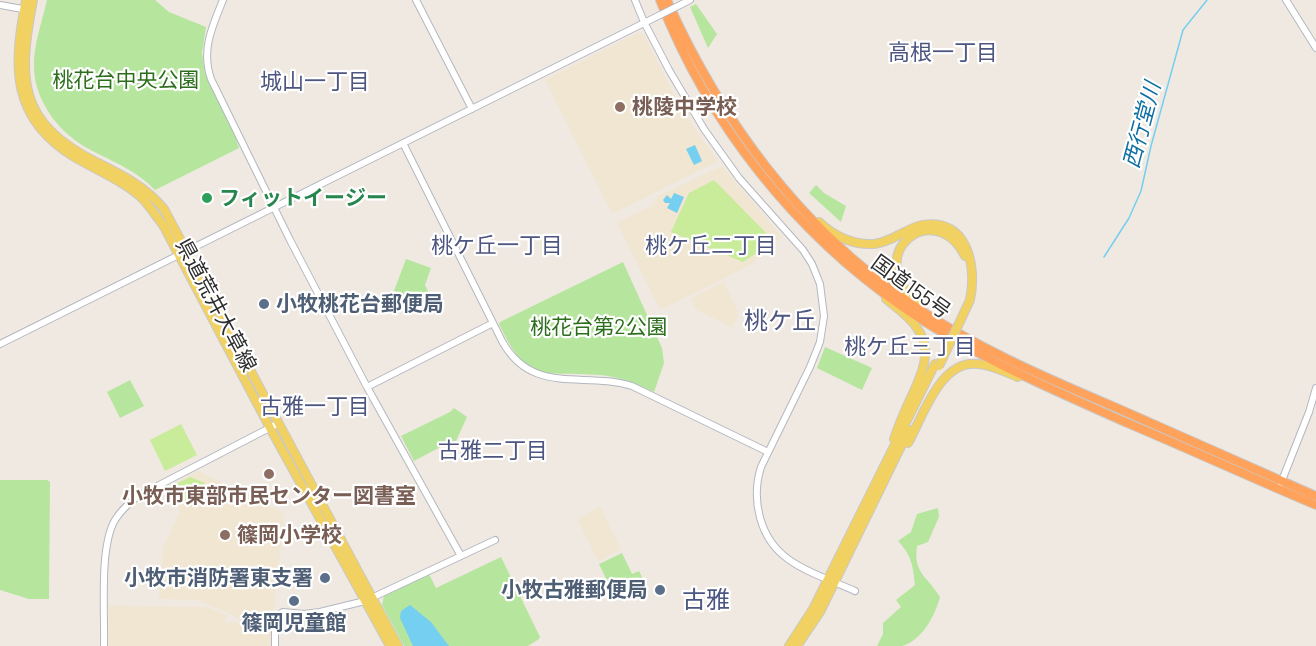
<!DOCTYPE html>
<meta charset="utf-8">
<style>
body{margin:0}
canvas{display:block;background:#efe9e1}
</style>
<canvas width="1316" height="646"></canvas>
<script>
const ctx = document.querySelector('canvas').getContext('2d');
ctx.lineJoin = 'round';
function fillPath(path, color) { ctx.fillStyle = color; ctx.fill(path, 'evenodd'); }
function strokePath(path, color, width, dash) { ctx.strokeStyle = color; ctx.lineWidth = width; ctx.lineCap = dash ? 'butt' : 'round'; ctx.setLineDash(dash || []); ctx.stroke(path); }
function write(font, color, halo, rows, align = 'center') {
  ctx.font = font + ' Barlow,"Noto Sans JP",sans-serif'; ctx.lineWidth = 4.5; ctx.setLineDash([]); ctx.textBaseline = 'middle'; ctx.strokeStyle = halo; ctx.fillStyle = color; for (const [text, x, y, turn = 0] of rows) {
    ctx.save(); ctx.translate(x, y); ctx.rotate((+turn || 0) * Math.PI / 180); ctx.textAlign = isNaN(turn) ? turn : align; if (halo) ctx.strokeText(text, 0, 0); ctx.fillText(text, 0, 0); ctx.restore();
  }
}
const education = new Path2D(`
 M637,33L644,35L668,84L695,129L717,160L716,162L614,213L611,212L545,80Z
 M722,166L782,237L750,265L662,309L659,308L617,223L653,205L658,196Z
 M724,282L737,310V318L732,327L695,309L691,299Z
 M198,471L284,513L273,620L241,619L198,600L159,599L163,548L179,514V504L173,484Z
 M600,506L621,550L598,561L578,520Z
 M109,606L207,607L226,615L225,624L228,622L272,624L271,646H109Z`);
const green = new Path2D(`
 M47,0H155L169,12L206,27L202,53L205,73L236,138L239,148L155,190C136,170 113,162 89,149C60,134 35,102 34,68C33,46 42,22 47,0Z
 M696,4L717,34L708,48L690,7Z
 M816,185L824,193L846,206L841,222L809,193Z
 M406,259L431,268L425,285L433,302L417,300L394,291Z
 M623,262L662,348L664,363L654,392C637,384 620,377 601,375C542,371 528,385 499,324L500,322Z
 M825,347L872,368L862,390L817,368Z
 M130,380L144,406L120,418L107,392Z
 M454,408L467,417L456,441L448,443L414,461L401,436L450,412Z
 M0,480H47L50,482L49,599H29L0,590Z
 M938,508L939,517L928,542L917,546C913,573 927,576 940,597C935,615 923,640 902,646C895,646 884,646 877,646L883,634V623L901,607L896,600L915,585C913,566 912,556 898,541L911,532L917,514Z
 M622,553L632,574L639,571L646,585L616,599L599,564Z
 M501,557L540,637L539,639L528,646H404L382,605L384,596L429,574L436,588Z`);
const pitch = new Path2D(`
 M714,180L769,236L755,254L743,262L671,232L689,193Z
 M181,424L197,455L165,471L150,440Z
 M190,477L205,483L195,507L183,502L176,484Z`);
const water = new Path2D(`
 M695,145L702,161L694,165L686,149Z
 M674,193L684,197L677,213L667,208L670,203H665L663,200L667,195L671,199Z
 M410,605L431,622L449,646H413L400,618L401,611Z`);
const stream = new Path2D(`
 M1104,257L1129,218L1141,191L1151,146L1183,30L1207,0`);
const minor = new Path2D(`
 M223,0C212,27 201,50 211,79L290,240L367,387L461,556
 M416,0L472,109
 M635,0L644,22L669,70L704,129L739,178L803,250L812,264L820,284L824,316L820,342L810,367L761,467C751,499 759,538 788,559C807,573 833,581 855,591
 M1286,0L1316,48
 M0,5L28,10
 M680,5L690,0
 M403,143L502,341C532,396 583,371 632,386L768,452
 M0,344L658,16
 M367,387L493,323
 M1281,483L1309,412L1316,388
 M104,646C105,613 99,547 115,520C121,510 129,503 138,496L279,423
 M275,646V622L279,615L283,612L304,614L320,612L365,601L495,540`);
const major = new Path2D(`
 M26,0C13,66 10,119 76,158C98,171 124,181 143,199C150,207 156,216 163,225L270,428L390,646
 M33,0C18,79 17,122 96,162C122,175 145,186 164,209L398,646
 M819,222C834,236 853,245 874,244C892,242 905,229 922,225C968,217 977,267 970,300
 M886,299C897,308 909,316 917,328C935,353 919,380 908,404C903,415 898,427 894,439
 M920,306C858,253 935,196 965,256
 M908,443C923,417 940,359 978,364C992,365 1005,372 1018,377
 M789,646L813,609L935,364
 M797,646L820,612L909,430`);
const highway = new Path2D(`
 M660,0C708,123 795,233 904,308C973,356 1049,388 1125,422C1189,449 1252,478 1316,505
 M667,0C720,119 799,226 907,301C972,346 1044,377 1117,408C1183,437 1250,467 1316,496`);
const minorBridge = new Path2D(`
 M658,16L680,5`);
const majorBridge = new Path2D(`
 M939,366L970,300`);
const markers = [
 [620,107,6,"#8d6e63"],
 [207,198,6,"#2e9e5b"],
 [264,304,6,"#5c6f8a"],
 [269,474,6,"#8d6e63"],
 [225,535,6,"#8d6e63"],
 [325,578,6,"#5c6f8a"],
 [660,590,6,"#5c6f8a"],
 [294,601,6,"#5c6f8a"]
];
const parkNames = [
 ["桃花台中央公園",126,80],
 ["桃花台第2公園",599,327]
];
const educationNames = [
 ["桃陵中学校",632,107],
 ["小牧市東部市民センター図書室",269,496,"center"],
 ["篠岡小学校",237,535]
];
const leisureNames = [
 ["フィットイージー",219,198]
];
const streetNames = [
 ["国道155号",911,287,36],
 ["県道荒井大草線",216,305,62]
];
const serviceNames = [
 ["小牧桃花台郵便局",276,304,"left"],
 ["小牧市消防署東支署",313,578],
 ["小牧古雅郵便局",648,590],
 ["篠岡児童館",294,623,"center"]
];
const neighbourhoodNames = [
 ["高根一丁目",943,53],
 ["城山一丁目",315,82],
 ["桃ケ丘一丁目",497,246],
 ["桃ケ丘二丁目",711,246],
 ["桃ケ丘三丁目",910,347],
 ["古雅一丁目",315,407],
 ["古雅二丁目",493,451]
];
const waterNames = [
 ["西行堂川",1142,125,-75]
];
const quarterNames = [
 ["桃ケ丘",780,321],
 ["古雅",706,600]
];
fillPath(education, '#f0e6d1');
fillPath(green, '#b6e59e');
fillPath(pitch, '#c9ec9a');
fillPath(water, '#75cff0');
strokePath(stream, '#75cff0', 1.5);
strokePath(minor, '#b4b7c1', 8);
strokePath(major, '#c9c9c9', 10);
strokePath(highway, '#c9c9c9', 10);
strokePath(minor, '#fff', 6);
strokePath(major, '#f2d163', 8);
strokePath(highway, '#ffa35c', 8);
strokePath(minorBridge, '#b4b7c1', 8, []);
strokePath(majorBridge, '#c9c9c9', 10, []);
strokePath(minorBridge, '#fff', 6);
strokePath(majorBridge, '#f2d163', 8);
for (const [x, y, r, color] of markers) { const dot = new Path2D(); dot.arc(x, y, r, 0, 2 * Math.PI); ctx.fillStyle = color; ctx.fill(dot); strokePath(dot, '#fff', 2); }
write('21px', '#2c6e1b', '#fff', parkNames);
write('bold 21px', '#785e54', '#fff', educationNames, 'left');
write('bold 21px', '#27864d', '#fff', leisureNames, 'left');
write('21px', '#2e2e2e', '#fff', streetNames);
write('bold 21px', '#4e5e75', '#fff', serviceNames, 'right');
write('22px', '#4d5680', '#fff', neighbourhoodNames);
write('italic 22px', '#0d6fa3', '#fff', waterNames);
write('24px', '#4d5680', '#fff', quarterNames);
</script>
